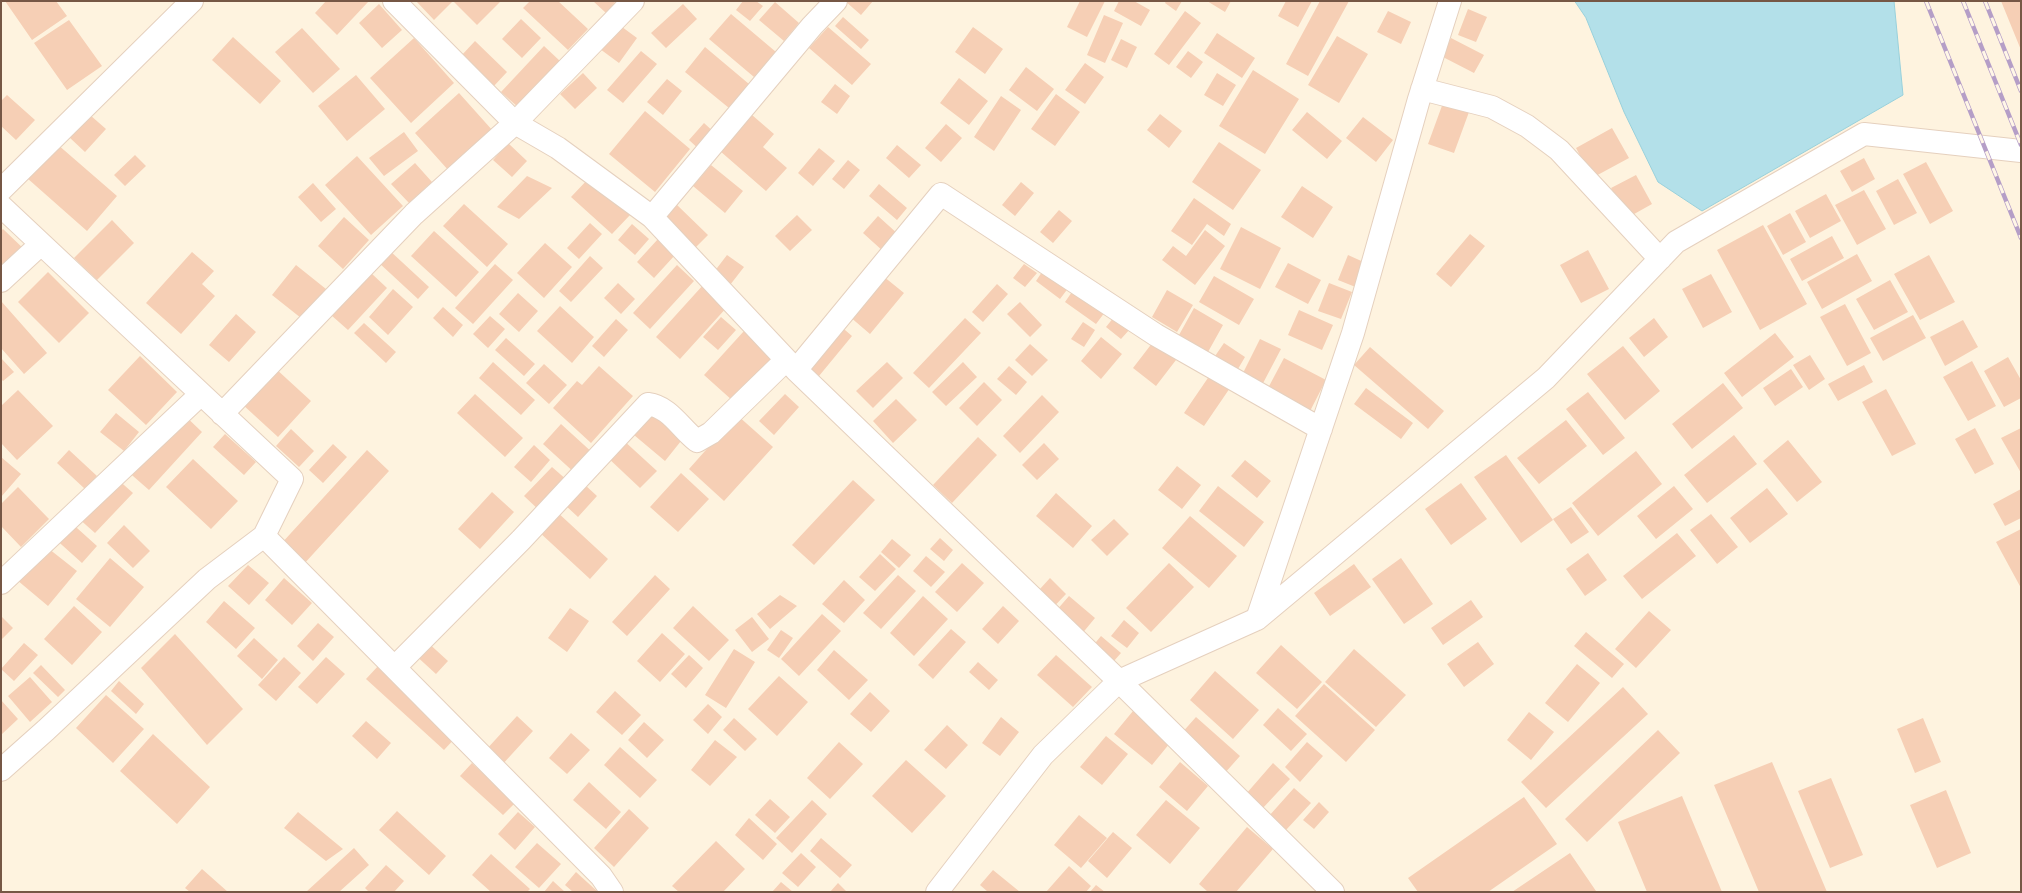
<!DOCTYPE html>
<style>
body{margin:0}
#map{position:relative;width:2022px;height:893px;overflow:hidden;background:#fef3df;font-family:"IBM Plex Sans",sans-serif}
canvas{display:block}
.frame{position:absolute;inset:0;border:2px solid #765745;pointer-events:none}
</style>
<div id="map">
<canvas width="2022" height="893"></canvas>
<div class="frame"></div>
</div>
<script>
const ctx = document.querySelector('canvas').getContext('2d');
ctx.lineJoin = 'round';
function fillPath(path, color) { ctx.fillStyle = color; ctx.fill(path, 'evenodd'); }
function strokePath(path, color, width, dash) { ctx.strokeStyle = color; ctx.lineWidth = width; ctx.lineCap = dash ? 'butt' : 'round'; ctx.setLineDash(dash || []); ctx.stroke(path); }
const water = new Path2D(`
 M1575,1H1894L1903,95L1702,211L1658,182L1624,112L1586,18Z`);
const building = new Path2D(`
 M5,1H56L67,16L32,40Z
 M326,1H369L337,35L315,13Z
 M416,1H453L434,20Z
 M453,1H501L477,25Z
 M530,1H558L588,29L568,50L523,8Z
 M593,1H616L606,13Z
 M743,1H756L763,6L750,21L736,10Z
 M845,1H873L861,15Z
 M1080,1H1105L1087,37L1067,27Z
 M1119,1H1134L1150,10L1141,26L1114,11Z
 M1166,1H1182L1176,11L1165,3Z
 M1207,1H1231L1225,12Z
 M1286,1H1312L1298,27L1278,16Z
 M1320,1H1349L1308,76L1286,64Z
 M2001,1H2021V50Z
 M775,2L799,23L784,41L759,20Z
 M379,4L402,30L382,48L359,23Z
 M683,4L697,19L666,48L651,33Z
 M1468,9L1487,17L1476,42L1458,35Z
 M1185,11L1201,23L1169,65L1154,54Z
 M1388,11L1411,22L1401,44L1377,32Z
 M731,14L776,52L754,77L709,39Z
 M1104,15L1123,23L1105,63L1087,55Z
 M843,17L869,40L861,49L835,26Z
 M521,19L541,38L522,58L502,39Z
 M69,20L102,66L67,90L34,43Z
 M618,24L637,38L619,63L600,49Z
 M828,27L871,64L852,85L809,48Z
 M973,27L1003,49L985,74L955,52Z
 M302,28L340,69L313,93L275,52Z
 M1217,33L1255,58L1242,78L1204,53Z
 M1337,36L1368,54L1339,103L1308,85Z
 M233,37L281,81L260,104L212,60Z
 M414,38L454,83L411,123L370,78Z
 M1451,38L1484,55L1474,73L1441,56Z
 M1121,39L1137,47L1127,68L1111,60Z
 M475,41L507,72L493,87L461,56Z
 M544,46L561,62L519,108L501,92Z
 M705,47L749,84L729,108L685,72Z
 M641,51L657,64L623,103L607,90Z
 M1188,51L1203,62L1191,78L1176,67Z
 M1085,63L1104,77L1085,104L1065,90Z
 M1026,67L1054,89L1037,111L1009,90Z
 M1253,70L1299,99L1265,154L1219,126Z
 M583,73L597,88L575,109L560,94Z
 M1217,73L1236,85L1223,106L1204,95Z
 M356,75L385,109L347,141L318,106Z
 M959,78L988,101L969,125L940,103Z
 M667,79L682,91L663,115L647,102Z
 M835,84L850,96L837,114L821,102Z
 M459,93L493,131L449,171L415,133Z
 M1056,94L1080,112L1055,146L1031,129Z
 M7,95L35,120L16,140L1,126V101Z
 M1001,96L1021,110L994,151L974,137Z
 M1443,103L1469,112L1454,153L1428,144Z
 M645,111L690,149L655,192L609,154Z
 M1307,112L1342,141L1327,159L1292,130Z
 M1160,114L1182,131L1169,148L1147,130Z
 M90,115L106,129L85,152L69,137Z
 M752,115L774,134L763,147L787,168L766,191L720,151Z
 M1363,117L1393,140L1376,162L1346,138Z
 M704,123L716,134L702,152L689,140Z
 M946,124L962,138L941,162L925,148Z
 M1612,128L1629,158L1592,178L1576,148Z
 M404,132L418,151L384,176L369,158Z
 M1219,142L1261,170L1233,210L1192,182Z
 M508,143L527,161L512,177L493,160Z
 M57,144L117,196L87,231L27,178Z
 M897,145L921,165L909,178L886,158Z
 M819,148L835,161L813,186L798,173Z
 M135,155L146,166L125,186L114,175Z
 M357,156L403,206L371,235L325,185Z
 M1864,158L1875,179L1852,192L1840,171Z
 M848,160L860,170L844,189L832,179Z
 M1926,162L1953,211L1930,224L1903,174Z
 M415,163L432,182L409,203L391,184Z
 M711,165L743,191L725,213L693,186Z
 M1636,175L1652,204L1627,218L1611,188Z
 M527,176L552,188L519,219L497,207Z
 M589,178L630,215L612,234L571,197Z
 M1898,179L1917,213L1894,225L1876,191Z
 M1021,182L1034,193L1015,216L1002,205Z
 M313,183L336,209L321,222L298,197Z
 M879,184L907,208L897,220L869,196Z
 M1302,186L1333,207L1313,238L1281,217Z
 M1864,190L1886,229L1857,245L1835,205Z
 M1826,194L1841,221L1810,238L1795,211Z
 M1194,198L1231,224L1224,236L1207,224L1192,245L1171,231Z
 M464,204L508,244L487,267L443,226Z
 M676,204L708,235L696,247L664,217Z
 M1059,210L1072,221L1053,243L1040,232Z
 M1790,213L1806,242L1783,255L1767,226Z
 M797,215L812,230L790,251L775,236Z
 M878,216L899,235L884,252L863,233Z
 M344,217L369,240L343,269L318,246Z
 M112,220L134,243L97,280L74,258Z
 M590,223L602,234L579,259L567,248Z
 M632,224L649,239L635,255L618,240Z
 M1763,225L1807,304L1760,330L1717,250Z
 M1241,227L1281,248L1260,289L1220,269Z
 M3,229L26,251L1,276V231Z
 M1205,230L1225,246L1195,285L1162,260L1173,246L1186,256Z
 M434,231L479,272L456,297L411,256Z
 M1470,234L1485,246L1451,287L1436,274Z
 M1832,236L1844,258L1802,281L1790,259Z
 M658,239L675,255L654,278L637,262Z
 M545,243L572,267L544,298L517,273Z
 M389,250L429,287L418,299L378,262Z
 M1588,250L1609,289L1581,303L1560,265Z
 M192,252L214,271L202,284L215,296L181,334L146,303Z
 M1857,254L1872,281L1822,309L1807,282Z
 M727,255L744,267L730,285L714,272Z
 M1348,255L1368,264L1358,288L1338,280Z
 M1929,255L1955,302L1920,320L1894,274Z
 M590,256L603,268L571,302L559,291Z
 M1288,263L1321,280L1308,304L1275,287Z
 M495,264L513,280L473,324L455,308Z
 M1024,264L1037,273L1025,287L1013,278Z
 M296,265L326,289L301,318L272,295Z
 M677,265L694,281L650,329L633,313Z
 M1044,269L1069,287L1060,299L1036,281Z
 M48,272L89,313L59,343L18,302Z
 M370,272L387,288L348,330L331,315Z
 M1711,274L1732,312L1703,328L1682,289Z
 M883,276L904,293L870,334L849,316Z
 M1214,276L1254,299L1239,325L1199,302Z
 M1890,280L1908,312L1874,330L1856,299Z
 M618,283L635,299L621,314L604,298Z
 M1329,283L1352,292L1341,319L1318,311Z
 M704,284L728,306L680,359L656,337Z
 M997,284L1008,294L983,322L972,312Z
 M393,289L413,307L388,335L369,317Z
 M1074,289L1105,312L1096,324L1065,302Z
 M1167,290L1193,305L1177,332L1152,317Z
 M518,293L538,311L519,332L499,314Z
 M1,301L47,353L24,374L1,348Z
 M1020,302L1042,325L1030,337L1007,314Z
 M1845,304L1871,353L1847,366L1820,317Z
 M560,306L594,337L572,363L537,331Z
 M443,307L463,325L453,337L433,318Z
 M1194,308L1223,325L1208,352L1179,335Z
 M1299,310L1333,325L1322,350L1288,335Z
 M236,314L256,332L229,362L209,345Z
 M1913,315L1926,338L1883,361L1870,338Z
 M490,316L505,329L488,348L473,334Z
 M721,317L736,330L718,350L703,337Z
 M1114,317L1130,329L1121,339L1106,327Z
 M965,318L981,333L929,388L913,373Z
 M1654,318L1668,337L1644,357L1629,338Z
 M616,319L628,330L604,357L592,346Z
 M1963,320L1978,347L1945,366L1930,337Z
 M1083,322L1095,330L1084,347L1071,339Z
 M364,323L396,352L386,363L354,333Z
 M838,324L852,336L819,376L805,364Z
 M744,331L772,358L733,401L704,375Z
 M1775,333L1794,357L1742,397L1724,373Z
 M1101,337L1122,354L1101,379L1081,361Z
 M506,338L535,364L524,376L495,350Z
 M1260,339L1281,349L1261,387L1241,377Z
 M1153,342L1176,360L1156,386L1133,368Z
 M1224,343L1245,357L1235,374L1213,359Z
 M1030,344L1048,360L1032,376L1015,360Z
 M1623,346L1660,391L1625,420L1587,374Z
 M1370,347L1444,411L1428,429L1354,365Z
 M1810,355L1825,379L1809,390L1793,365Z
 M140,356L177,392L146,425L108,390Z
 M2008,357L2021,380V398L2004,407L1984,371Z
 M1,358L14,372L3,381L1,379Z
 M1284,358L1326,380L1309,413L1267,390Z
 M1972,361L1996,406L1968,421L1943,377Z
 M493,362L535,400L521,415L479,378Z
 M887,362L903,378L873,408L856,391Z
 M963,362L977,377L946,406L932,392Z
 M544,364L567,385L549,404L526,383Z
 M1864,365L1873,382L1838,401L1828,384Z
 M599,366L633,396L591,443L553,408L577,381L582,385Z
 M1009,366L1027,382L1016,395L997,379Z
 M275,368L311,401L278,437L242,404Z
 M1791,369L1803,387L1775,406L1763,388Z
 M1212,372L1232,385L1204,426L1184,413Z
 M984,382L1002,400L977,426L959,408Z
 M1723,383L1743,408L1692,449L1672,424Z
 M1366,388L1413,423L1401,439L1354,404Z
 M1886,389L1916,444L1892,456L1862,402Z
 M18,390L53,426L17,460L1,443V406Z
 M1588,392L1625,438L1603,455L1566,409Z
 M475,394L523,438L505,457L457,413Z
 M785,394L799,407L774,435L759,421Z
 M1042,395L1059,412L1020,453L1003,436Z
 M896,399L917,420L893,443L873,421Z
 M179,410L202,432L149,490L125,469Z
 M655,410L685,436L665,461L634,435Z
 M116,413L139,432L124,451L100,432Z
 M737,415L773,447L724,501L689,469Z
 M1566,420L1587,446L1539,484L1517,458Z
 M561,424L595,455L577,475L543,444Z
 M1975,428L1994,464L1975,474L1955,439Z
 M2021,428V473L2001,438Z
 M291,429L314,451L299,467L276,446Z
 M225,434L256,462L244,475L213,447Z
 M1734,435L1757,464L1707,503L1684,475Z
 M978,437L997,455L952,503L933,485Z
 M622,439L657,471L640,488L606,456Z
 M1788,440L1822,482L1797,502L1763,461Z
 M1044,443L1059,459L1037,480L1022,465Z
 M333,444L347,457L323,483L309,470Z
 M534,445L550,460L531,482L514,467Z
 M69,450L97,476L85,489L57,463Z
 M367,450L389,471L303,565L280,545Z
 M1636,451L1662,484L1598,536L1572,503Z
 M1506,455L1553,520L1521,543L1474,477Z
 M1,457L21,474L1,497Z
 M193,459L238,501L211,529L166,487Z
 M1245,460L1271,481L1257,498L1231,476Z
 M1177,466L1201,485L1182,509L1158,490Z
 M552,467L568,481L540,511L524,496Z
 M681,473L709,499L678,532L650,507Z
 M115,477L133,493L95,533L77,517Z
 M853,480L875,500L814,565L792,545Z
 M1461,483L1487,519L1451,545L1425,509Z
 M584,484L597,496L578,517L565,505Z
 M1218,486L1264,522L1244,547L1199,511Z
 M1674,486L1693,509L1656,539L1637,516Z
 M18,487L49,519L21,547L1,526V504Z
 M1767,488L1788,514L1750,543L1730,518Z
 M2021,489V518L2005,526L1993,504Z
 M492,492L514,512L480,549L458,529Z
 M1056,493L1092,526L1073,548L1036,516Z
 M1571,507L1589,532L1571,544L1553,519Z
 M556,511L608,559L590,579L538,531Z
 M1711,514L1738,547L1717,564L1690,530Z
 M1190,516L1237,556L1209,588L1162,548Z
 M67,519L97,546L82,563L52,536Z
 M1114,519L1129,534L1107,556L1091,540Z
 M124,525L150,551L133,568L107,543Z
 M2021,529V588L1996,542Z
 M1677,533L1696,556L1642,599L1623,576Z
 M940,538L953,550L944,561L930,549Z
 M892,539L911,555L899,568L881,552Z
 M44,545L77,571L48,606L17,580Z
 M1588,553L1607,580L1585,596L1566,569Z
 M880,554L896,569L875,591L859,577Z
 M926,556L945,572L931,587L913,571Z
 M110,558L144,587L110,627L76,599Z
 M1401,558L1433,604L1404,624L1372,579Z
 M962,563L984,583L957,612L935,592Z
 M1169,563L1194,587L1151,632L1126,608Z
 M1354,564L1371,587L1330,616L1314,593Z
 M248,565L269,583L249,605L228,586Z
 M655,575L670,589L627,636L612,622Z
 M898,575L916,591L881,629L863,613Z
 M284,578L312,603L292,625L265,600Z
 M1050,578L1066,594L1045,616L1029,601Z
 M844,580L865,600L844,623L822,604Z
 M780,595L797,606L770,629L757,614Z
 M923,596L948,619L914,656L890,633Z
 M1069,596L1095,618L1076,641L1049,619Z
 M1471,600L1483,617L1443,645L1431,628Z
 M224,601L255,628L236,649L206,622Z
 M74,606L102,632L72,665L44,639Z
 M693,606L729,640L709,661L673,628Z
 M1003,606L1019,621L998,644L982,629Z
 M570,608L589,621L567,652L548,638Z
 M1649,611L1671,630L1636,668L1615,649Z
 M822,614L841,631L799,676L781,659Z
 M2,617L13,628L1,640V618Z
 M752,617L769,639L752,652L735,630Z
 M1124,620L1139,633L1127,648L1111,636Z
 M318,623L334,637L313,661L297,646Z
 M951,629L966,642L933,679L918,665Z
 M781,630L793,638L779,658L767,650Z
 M1586,632L1624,664L1612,678L1574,646Z
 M662,633L685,654L660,682L637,661Z
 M175,634L243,709L207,745L141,668Z
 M1101,636L1121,653L1106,670L1087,653Z
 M254,638L278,660L262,679L237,656Z
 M425,640L448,661L436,674L413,653Z
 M1478,642L1494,664L1464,687L1447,664Z
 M24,643L38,655L14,681L1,669Z
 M1281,645L1322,682L1297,709L1256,673Z
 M734,649L755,662L726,708L705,695Z
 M1354,649L1406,695L1376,727L1325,682Z
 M834,650L868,680L849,700L817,670Z
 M689,655L703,668L686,688L671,674Z
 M1056,655L1092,687L1073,707L1037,675Z
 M284,657L301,673L276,701L258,685Z
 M326,657L345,674L317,704L298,687Z
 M978,662L998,680L989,690L969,672Z
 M1577,664L1600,683L1568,722L1545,703Z
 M41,665L65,690L58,697L33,673Z
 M379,665L457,736L444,750L366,679Z
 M1215,671L1259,710L1233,739L1190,700Z
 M779,676L808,702L777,736L748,709Z
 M30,677L52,702L30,722L8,696Z
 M119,681L144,704L136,714L111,691Z
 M1324,684L1375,730L1346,762L1295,716Z
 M1623,687L1648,714L1546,808L1521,782Z
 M615,691L641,715L622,735L596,712Z
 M870,692L890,711L871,732L850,714Z
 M106,695L144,729L113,763L76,728Z
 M1,700L18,719L1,735Z
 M708,704L722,717L708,734L693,720Z
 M1278,708L1307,734L1291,751L1263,725Z
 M1133,711L1170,743L1152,765L1114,734Z
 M1529,712L1554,732L1531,760L1507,740Z
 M517,716L533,731L501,766L485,751Z
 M1001,717L1019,732L1000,756L982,743Z
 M1196,717L1240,756L1224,774L1180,735Z
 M734,718L757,739L745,751L723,730Z
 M1923,718L1941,762L1915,773L1897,729Z
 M366,721L391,743L377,759L352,736Z
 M644,722L664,740L647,758L628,740Z
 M947,725L968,745L946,769L924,750Z
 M1658,730L1680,753L1587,842L1565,819Z
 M571,733L590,750L567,774L549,758Z
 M153,734L210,787L177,824L120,771Z
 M1106,736L1128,754L1102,785L1080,767Z
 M715,740L737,757L710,786L691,770Z
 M839,742L863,764L830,799L807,778Z
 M1307,742L1323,756L1300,782L1285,767Z
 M620,747L657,780L640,798L604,765Z
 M906,760L946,796L912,833L872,796Z
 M1180,762L1208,786L1187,811L1159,787Z
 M1772,762L1827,892H1759L1714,785Z
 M472,763L515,803L503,815L460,776Z
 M1273,763L1290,779L1262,809L1246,794Z
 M1831,778L1863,855L1830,868L1798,791Z
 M589,782L621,812L606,829L573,800Z
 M1294,788L1311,803L1286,830L1269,816Z
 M1946,790L1971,853L1937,868L1910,805Z
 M1682,796L1722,892H1647L1618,822Z
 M1524,797L1557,844L1488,892H1418L1408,878Z
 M770,799L790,817L775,833L755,815Z
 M812,800L827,814L792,853L776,838Z
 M1166,800L1200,828L1170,864L1136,835Z
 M1319,802L1329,812L1314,829L1303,820Z
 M629,809L649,828L614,867L594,848Z
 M397,811L446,856L429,875L379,830Z
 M298,812L343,849L326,861L284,828Z
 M518,812L535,827L515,850L498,834Z
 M1079,815L1107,838L1081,868L1054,845Z
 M749,818L777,844L763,860L735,835Z
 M1247,827L1273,849L1236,892H1208L1199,884Z
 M1113,832L1132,848L1107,878L1088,861Z
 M821,838L852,865L840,878L810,851Z
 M716,841L745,869L723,892H679L672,886Z
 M537,843L561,864L539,888L515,867Z
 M354,848L369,865L339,892H306Z
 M801,853L816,867L798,887L782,873Z
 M1570,853L1596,891L1512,892Z
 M491,854L530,889L527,892H491L472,875Z
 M386,865L404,881L394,892H369L365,888Z
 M1069,866L1091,886L1086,892H1046Z
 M202,869L228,892H190L185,888Z
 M993,870L1020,892H988L980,885Z
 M576,872L598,892H573L565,885Z
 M553,881L565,892H544Z
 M781,882L793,892H772Z
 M838,883L847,892H830Z
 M1096,885L1105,892H1090Z`);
const minor = new Path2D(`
 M394,1L515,123L558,148L652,217L796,370L1119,681L1333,892
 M1422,89L1492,107L1527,126L1559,150L1660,259
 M1,190L192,1
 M1,206L292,479L264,536L207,579L46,730L1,770
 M652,217L812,26L836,1
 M1,281L41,244
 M796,370L941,194L1156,335L1321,429
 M222,414L414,214L515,123L633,1
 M264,536L601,876L612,892
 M1,583L201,394
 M1257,619L1546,378L1676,242L1864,134L2021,151
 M395,667L521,540L648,404C670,407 680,428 697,441L711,433L786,360
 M937,892L1043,755L1119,681L1257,619L1353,333L1419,99L1450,1`);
const rail = new Path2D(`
 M1926,1L2021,238
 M1963,1L2021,145
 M1985,1L2021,91`);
fillPath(water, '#b3e0e9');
strokePath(water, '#98d0db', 1);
fillPath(building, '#f6cfb5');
strokePath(minor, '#e5d0be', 24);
strokePath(minor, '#fff', 22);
strokePath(rail, '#b59ec7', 4.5);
strokePath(rail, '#fff6e7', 3, [9]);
</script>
